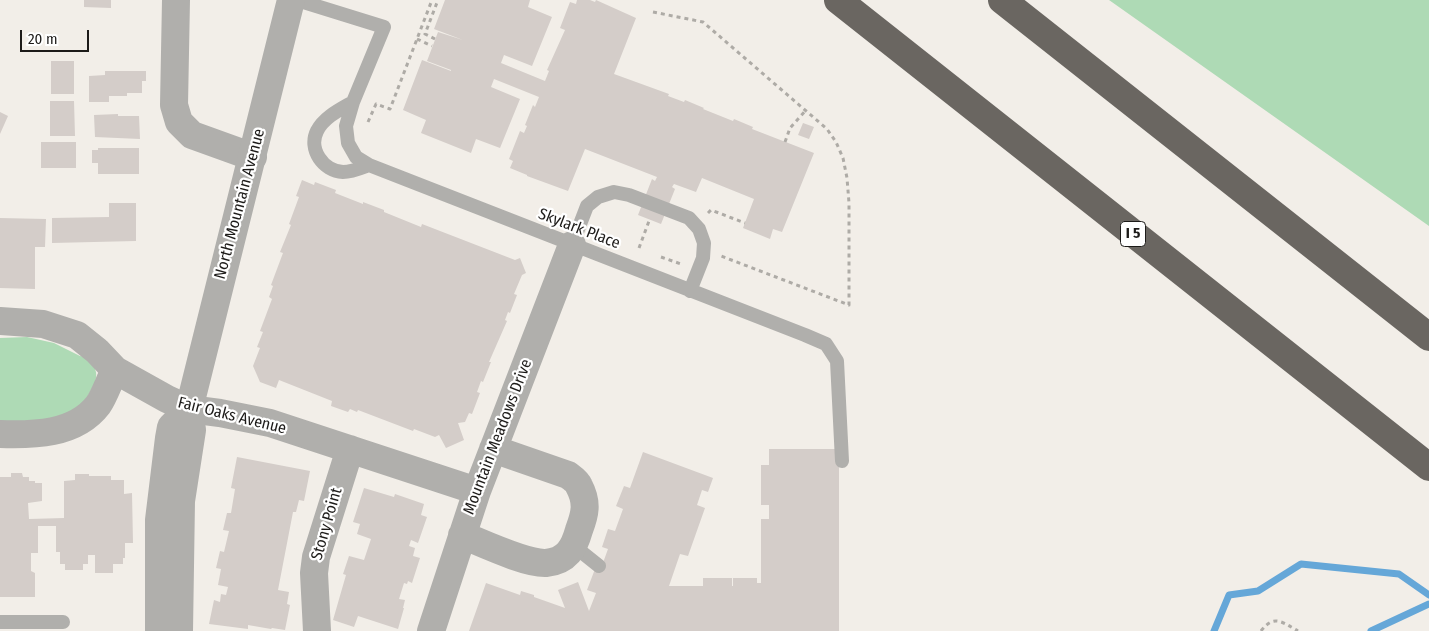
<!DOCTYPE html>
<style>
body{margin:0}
#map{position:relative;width:1429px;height:631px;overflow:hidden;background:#f2eee8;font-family:"Fira Sans Condensed",sans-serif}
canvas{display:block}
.scale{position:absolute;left:20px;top:30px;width:69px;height:22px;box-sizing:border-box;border:2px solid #1d1b19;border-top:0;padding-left:6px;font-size:15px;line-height:18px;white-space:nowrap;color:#1d1b19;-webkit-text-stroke:4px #fff;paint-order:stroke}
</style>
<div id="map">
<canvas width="1429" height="631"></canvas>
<div class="scale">20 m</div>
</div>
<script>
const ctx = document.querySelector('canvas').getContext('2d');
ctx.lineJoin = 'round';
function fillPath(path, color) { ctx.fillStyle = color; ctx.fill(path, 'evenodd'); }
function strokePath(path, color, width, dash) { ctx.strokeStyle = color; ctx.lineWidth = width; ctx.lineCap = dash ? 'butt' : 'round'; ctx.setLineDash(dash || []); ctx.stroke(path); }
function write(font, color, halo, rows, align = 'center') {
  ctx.font = font + ' "Fira Sans Condensed",sans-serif'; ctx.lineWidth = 4.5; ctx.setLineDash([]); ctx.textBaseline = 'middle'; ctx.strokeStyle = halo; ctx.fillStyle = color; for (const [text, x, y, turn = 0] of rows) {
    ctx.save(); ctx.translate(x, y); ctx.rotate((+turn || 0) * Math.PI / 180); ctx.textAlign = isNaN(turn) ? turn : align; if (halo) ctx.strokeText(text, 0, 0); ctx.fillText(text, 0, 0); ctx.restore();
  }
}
const green = new Path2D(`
 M1109,0H1429V226Z
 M27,337L54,343L80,356L89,357C98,372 99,377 90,392C72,427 34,421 0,421V338Z`);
const stream = new Path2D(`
 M1214,631L1229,595L1258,591L1301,564L1399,574L1429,595
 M1371,631L1429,604`);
const building = new Path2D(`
 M84,0H111V8L84,7Z
 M445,0H530L528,7L552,17L532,66L504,55L501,63L545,81L549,71L547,70L565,30L560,28L570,2L576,4L577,0H590L595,2L596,0L636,18L614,74L669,94L668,96L684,102L685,100L704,108L703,109L733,121L734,119L753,127L752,129L814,153L782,232L773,229L770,239L743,228L754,199L702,178L696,192L674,184L672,187L675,189L661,224L638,215L652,179L655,181L657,177L585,149L568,191L527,176V175L510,168L513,161L509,159L520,131L524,133L527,126L525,125L533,105L535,107L539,97L494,79L491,87L520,99L500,148L476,139L471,153L421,133L426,120L403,110L422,60L451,71V70L427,61L438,32L463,40L434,29Z
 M51,61H74V94H51Z
 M105,71H146V81H142V93H127V96H109V102H89V76L105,75Z
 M50,101H74L75,136H50Z
 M0,112L8,116L0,134Z
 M118,114V116H139L140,139L95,137L94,115Z
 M803,123L814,127L809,139L798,135Z
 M41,142H76V168H41Z
 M98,148H139V174H98V163H92V150H98Z
 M302,180L314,185L315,182L336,190L335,193L363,204V202L384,210V212L421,227L422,224L515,260L520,258L526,273L522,275L514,294L517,295L510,313L508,312L505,320L507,321L489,362H491L483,382L481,381L477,392L480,393L472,414L469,413L465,422L458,423L464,440L446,448L439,435L435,437L414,429L413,431L358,410L357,412L350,409L348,412L331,406L332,401L279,380L276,388L260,382L253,366L260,348L257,347L263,332L260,331L272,299L269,297L273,286L271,285L283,253L280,252L291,225L289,224L299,197L296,196Z
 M109,203H136V241L52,243V218L109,217Z
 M0,218L46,219L45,247H35V289L0,288Z
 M769,449H839V631H469L486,583L520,595L521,591L534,595V597L565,608L558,590L578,582L589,611L596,593L587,590L595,569L600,571L608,549L602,547L608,529L615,531L623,509L616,506L624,486L630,488L643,452L713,478L708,492L702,490L697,505L705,508L688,556L680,554L669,586H703V578H732V586H733V578H757V583H761V519H769V505H761V465H769Z
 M237,457L310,471L304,501L299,500L296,512H293L278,590L289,592L287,604L290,605L285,630L272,628L271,629L248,625V629L209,624L214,600L220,602L221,594L226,595L228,587L218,585L221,569L216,568L220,551L224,552L229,531L223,530L227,513H231L235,489L231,488Z
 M11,473H22L23,477H29V481H35V483H42V501L28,503L29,519L64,518V481L75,480V474H89V476H111V480H124V494L132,493L133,543H125V558H123V564H113V573H95V555H88V564H83V570H65V564H60V552H56V526H38V553H31V571L35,573V597H0V477H11Z
 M364,488L394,497L395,494L424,504L421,515L427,517L418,543L411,540L409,546L415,548L413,556L420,558L412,583L408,581L407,584L404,583L399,599L405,600L403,608H404L398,629L358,616L354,627L333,620L346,575L343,574L349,556L364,560L371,539L357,534L360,524L353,522Z`);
const path = new Path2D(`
 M653,12L703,22L827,129L836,142L843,158L847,178L849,203V305L721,256
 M417,39L432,46
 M435,39L425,34L438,0
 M368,122L376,104L390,109L432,0
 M785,142L790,128L806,110
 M708,213L711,210L745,223
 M639,248L649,221
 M661,257L681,264
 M1261,631C1274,614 1282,622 1298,631`);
const service = new Path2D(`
 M297,0L384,27L353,102L346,126L348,143L356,157L369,165L805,335L826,344L837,361L842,461
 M353,102C341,109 324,117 317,131C308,149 323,171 343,172C352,172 361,168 369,165
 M572,245L587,206L598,197L614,192L629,195L689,218L699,229L704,243L703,258L690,291
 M574,546L599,566
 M0,622H63`);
const minor = new Path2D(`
 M176,0L174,105L179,122L192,135L253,157
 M0,321L43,324L77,335L97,351L115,370L167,399L189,409L220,413L270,423L477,491
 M0,434C33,435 75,435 98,405C105,395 109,381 115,370
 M462,535C482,543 526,564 546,563C567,561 574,548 579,530C585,514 588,503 579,486C577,481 572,478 568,475L493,449
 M317,631L314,573L316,557L350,449
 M431,631L477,491L572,245`);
const tertiary = new Path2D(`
 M159,631V520L169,438L171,427L189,409
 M179,631L181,501L192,430L189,409L291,0`);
const motorway = new Path2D(`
 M838,0L1429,467
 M1002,0L1429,337`);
const shields = [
 [1133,234,25]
];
const shieldNames = [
 ["I 5",1133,234]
];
const streetNames = [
 ["North Mountain Avenue",240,204,-75],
 ["Skylark Place",579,229,21],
 ["Fair Oaks Avenue",232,416,14],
 ["Mountain Meadows Drive",498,437,-69],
 ["Stony Point",327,524,-74]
];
fillPath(green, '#aedab5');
strokePath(stream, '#65a7d8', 7);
fillPath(building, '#d4cdc9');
strokePath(path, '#aeaba6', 3, [4, 4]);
strokePath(service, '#b0afac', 14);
strokePath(minor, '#b0afac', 28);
strokePath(tertiary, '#b0afac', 28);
strokePath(motorway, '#6a6661', 28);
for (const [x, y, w] of shields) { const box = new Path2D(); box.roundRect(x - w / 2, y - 12.5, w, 25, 4); ctx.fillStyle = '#fff'; ctx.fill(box); strokePath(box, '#1d1b19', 1); }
write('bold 15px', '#1d1b19', null, shieldNames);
write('16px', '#1d1b19', '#fff', streetNames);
</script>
